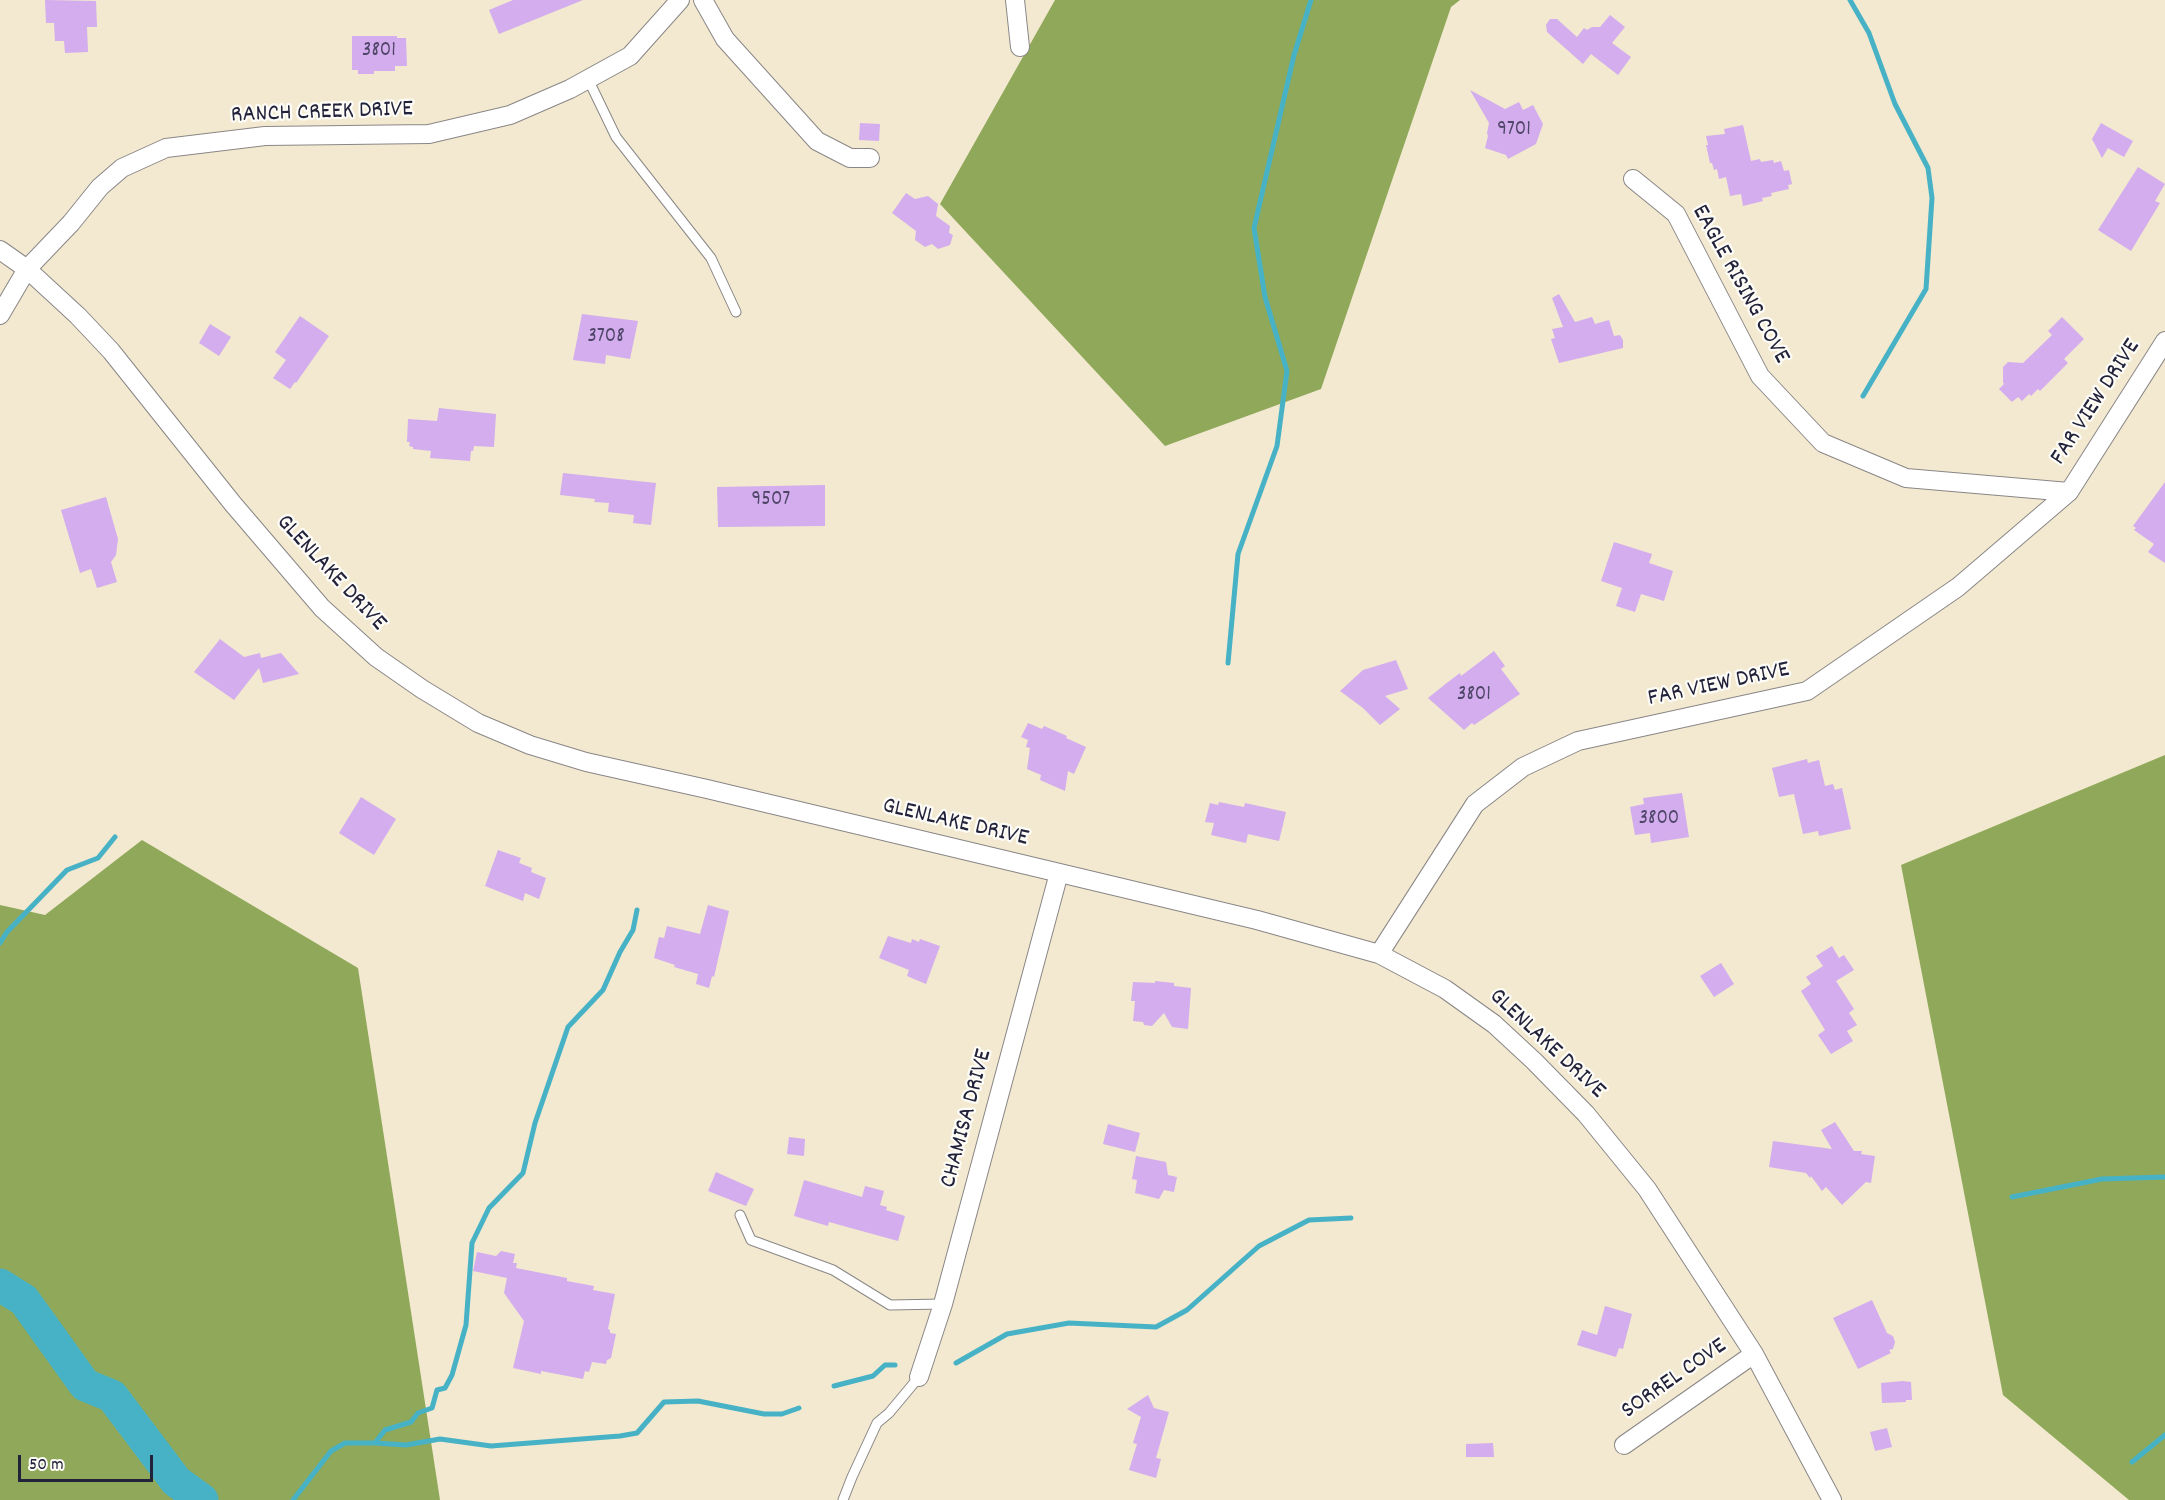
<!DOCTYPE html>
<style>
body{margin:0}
#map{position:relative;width:2165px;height:1500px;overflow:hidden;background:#f2e9d0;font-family:Dekko,sans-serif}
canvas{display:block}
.scale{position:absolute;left:18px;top:1455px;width:135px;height:27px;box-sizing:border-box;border:3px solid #22223b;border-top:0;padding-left:8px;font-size:18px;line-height:21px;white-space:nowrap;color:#22223b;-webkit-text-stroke:4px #fdfcf7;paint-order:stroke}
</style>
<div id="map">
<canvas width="2165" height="1500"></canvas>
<div class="scale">50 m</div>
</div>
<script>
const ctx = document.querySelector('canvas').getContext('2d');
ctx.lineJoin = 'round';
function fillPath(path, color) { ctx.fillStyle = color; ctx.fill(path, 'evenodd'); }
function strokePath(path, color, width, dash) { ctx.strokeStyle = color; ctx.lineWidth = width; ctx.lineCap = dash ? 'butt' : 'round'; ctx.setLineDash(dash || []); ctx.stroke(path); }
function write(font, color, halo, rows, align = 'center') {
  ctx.font = font + ' Dekko,sans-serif'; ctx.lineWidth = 4.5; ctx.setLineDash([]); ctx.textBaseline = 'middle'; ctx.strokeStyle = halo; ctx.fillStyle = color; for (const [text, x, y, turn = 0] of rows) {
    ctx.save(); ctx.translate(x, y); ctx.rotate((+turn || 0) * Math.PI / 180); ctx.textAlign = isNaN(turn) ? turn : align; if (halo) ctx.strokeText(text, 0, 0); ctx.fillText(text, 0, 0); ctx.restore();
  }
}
const forest = new Path2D(`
 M1055,0H1460L1451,7L1321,389L1165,446L940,204Z
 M2165,755V1500H2129L2003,1395L1901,865Z
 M142,840L358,968L440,1500H0V905L45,915Z`);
const stream = new Path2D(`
 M1850,0L1869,33L1895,104L1928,168L1932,198L1926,289L1863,396
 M1228,663L1238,554L1277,446L1287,371L1265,297L1254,228L1294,55L1311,0
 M0,943L7,932L67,870L98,858L115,837
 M2012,1197L2102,1179L2165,1177
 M956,1363L1007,1334L1069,1323L1156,1327L1187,1310L1259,1246L1309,1220L1351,1218
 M834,1386L873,1376L885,1365H895
 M375,1443L406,1445L440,1439L491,1446L620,1436L637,1433L664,1402L698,1401L764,1414H782L799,1408
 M2132,1462L2165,1435
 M293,1500L331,1451L345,1443H375L385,1430L411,1422L418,1413L432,1408L437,1390L445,1388L452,1375L466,1325L472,1243L489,1208L523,1173L535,1123L568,1027L603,990L620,952L633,930L637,910`);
const river = new Path2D(`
 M0,1285L24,1300L85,1385L112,1396L176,1481L202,1500`);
const building = new Path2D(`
 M45,0L96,1L97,27H87L88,52L65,53L64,41H55L54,23H46Z
 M513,0H583L499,34L489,10Z
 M1610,15L1625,27L1612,43L1631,57L1618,75L1591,54L1583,64L1547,32L1546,25L1550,19H1557L1577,37L1584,28L1587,30L1592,27H1600Z
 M352,36H397V38H406L407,66H395V71H374V74H358V70H352Z
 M1470,90L1505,109L1519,102L1523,110L1533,105L1543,124L1536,144L1508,159L1506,155L1485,148L1488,136L1487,133L1489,123Z
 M860,123L880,124L879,141L859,140Z
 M2101,123L2133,141L2124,157L2108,148L2102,158L2092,139Z
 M1743,125L1751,161L1760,159L1761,162L1773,160L1774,163L1781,161L1784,171L1789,170L1792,184L1788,185L1789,189L1771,193L1772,196L1762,198L1763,201L1743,206L1741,194L1730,196L1726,177L1719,179L1717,169L1714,170L1712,163H1710L1706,145H1708L1706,136L1725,134L1724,129Z
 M2138,167L2165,184L2155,201L2160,203L2131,251L2098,230Z
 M906,193L915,199L928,196L938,204L936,216L950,226L949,233L953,235L950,245L938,249L932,244L925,247L915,240L916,231L892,213Z
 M1559,294L1575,322L1592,317L1595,324L1609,320L1614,336L1620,335L1623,340V348L1559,363L1551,339L1555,338L1552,329L1563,327L1552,298Z
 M582,314L638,321L630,359L606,355L605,364L573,360Z
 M300,316L329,336L296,383L295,382L290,389L273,378L286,360L275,352Z
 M2062,317L2084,339L2064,359L2068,363L2040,391L2038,389L2031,396L2029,394L2022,401L2018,397L2012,402L1999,389L2004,384L2003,382V367L2008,362L2023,363L2052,335L2048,331Z
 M210,324L231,337L219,356L199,343Z
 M439,408L496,414L494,447L474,446L473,451H471L470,461L430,458L431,451L413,449V447L409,446L410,442H407L408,419L437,421Z
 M563,473L656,483L651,525L633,523L634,515L608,512L609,503L594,502L595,499L560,495Z
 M2165,482V563L2148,552L2154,544L2134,530L2136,528L2133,526Z
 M825,485V526L718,527L717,487Z
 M106,497L118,539L116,555L111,562L117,582L97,588L91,569L80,573L61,510Z
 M1614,542L1652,554L1649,563L1673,571L1664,601L1641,594L1635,612L1616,606L1622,588L1601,581Z
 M220,639L244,657L260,653L261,658L281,653L299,674L263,683L259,668L234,700L194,672Z
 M1494,651L1505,666L1501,669L1520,694L1474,725L1472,723L1464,730L1428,698L1448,682L1460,673L1461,676Z
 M1396,660L1408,689L1385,696L1400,709L1380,725L1363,708L1340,691L1363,670Z
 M1028,723L1042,729L1044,726L1067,736L1066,738L1086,747L1074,774L1068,771L1065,791L1040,780L1041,775L1027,769L1030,748L1026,747L1028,740L1021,737Z
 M1807,759L1808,763L1819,760L1825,786L1833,784L1835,790L1842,788L1851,829L1819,836L1818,831L1803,834L1794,794L1779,797L1772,768Z
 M1682,793L1689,837L1651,843L1650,833L1635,835L1630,807L1644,804L1643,798Z
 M361,797L396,819L374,855L339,833Z
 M1219,802L1244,807L1245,803L1286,812L1279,841L1248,834L1246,843L1211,835L1214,823L1205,822L1210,803L1218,805Z
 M498,850L521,858L519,863L532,868L531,872L546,878L539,899L525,893L523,901L485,886Z
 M708,905L729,911L714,977L712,976L709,988L696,984L698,974L674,967L675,965L654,958L659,937L664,938L667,926L700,934Z
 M888,936L911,943L912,939L919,942L920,939L940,946L926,984L907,976L909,970L879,958Z
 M1832,946L1839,958L1844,955L1854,970L1836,981L1854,1009L1849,1013L1857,1025L1847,1031L1853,1041L1831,1054L1818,1035L1825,1030L1801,991L1811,984L1806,977L1823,966L1816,956Z
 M1721,963L1734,984L1714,997L1700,976Z
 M1155,981L1174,983V986L1191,988L1188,1029L1172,1027L1164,1013L1152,1026L1144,1025L1143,1022L1133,1021L1135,1001H1131L1133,982L1155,983Z
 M1835,1122L1854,1151H1862L1861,1154L1875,1156L1871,1183L1866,1182L1842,1205L1826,1187L1822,1191L1811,1176L1810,1178L1806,1173L1769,1167L1773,1141L1832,1149L1821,1130Z
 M1108,1124L1140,1133L1135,1152L1103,1144Z
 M789,1137L805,1139L804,1156L787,1154Z
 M1136,1156L1166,1162L1168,1175L1177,1177L1174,1192L1164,1190L1159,1199L1135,1193L1137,1180L1132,1179Z
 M716,1172L754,1189L746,1206L708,1191Z
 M804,1180L862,1197L865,1186L884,1191L880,1205L887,1207L886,1210L905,1216L898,1241L829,1222L828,1226L794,1216Z
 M501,1251L515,1254L513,1263H517L516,1268L567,1278V1281L594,1286L593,1290L615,1294L608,1329L610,1330V1333L616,1334L611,1358L607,1360L606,1364L592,1362L589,1372L585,1371L583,1379L541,1371V1374L513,1368L524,1321L504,1293L507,1278L473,1271L477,1252L496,1256Z
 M1872,1300L1887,1333L1893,1336L1895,1342L1893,1349L1889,1350L1891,1353L1858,1369L1833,1318Z
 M1605,1306L1632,1314L1623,1349L1619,1348L1616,1357L1577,1345L1582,1330L1597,1335Z
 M1903,1381L1911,1382L1912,1400H1906V1402L1882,1403L1881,1383Z
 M1148,1395L1154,1408L1169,1412L1156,1458L1161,1459L1156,1478L1129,1470L1137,1444L1133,1443L1141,1417L1127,1409Z
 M1887,1428L1892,1447L1875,1451L1870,1432Z
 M1493,1443L1494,1457H1466V1444Z`);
const lane = new Path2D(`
 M588,79L616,137L711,258L736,312
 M740,1215L751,1240L833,1270L890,1305L943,1304
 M843,1500L852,1477L877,1423L889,1413L919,1377`);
const street = new Path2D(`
 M703,0L725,39L817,141L850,158H870
 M1015,0L1020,47
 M1633,179L1676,214L1760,376L1823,443L1906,478L2069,492
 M0,250L27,269L78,316L111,351L233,504L322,608L376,657L422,689L478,723L530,745L586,762L707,789L1257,920L1379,954L1445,989L1494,1024L1534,1061L1586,1114L1647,1189L1754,1354L1832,1500
 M0,315L27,269L71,223L100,187L122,168L166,148L265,136L429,134L510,115L570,89L630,56L680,0
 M1379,954L1475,804L1523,767L1578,741L1807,691L1958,587L2069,492L2165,341
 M919,1377L943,1304L1059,873
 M1624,1445L1754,1354`);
const numberNames = [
 ["3801",379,52],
 ["9701",1514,131],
 ["3708",606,338],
 ["9507",771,501],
 ["3801",1474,696],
 ["3800",1659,820]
];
const streetNames = [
 ["RANCH CREEK DRIVE",322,114,-2],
 ["EAGLE RISING COVE",1739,285,61],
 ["FAR VIEW DRIVE",2097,403,-57],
 ["GLENLAKE DRIVE",330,574,47],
 ["FAR VIEW DRIVE",1719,686,-12],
 ["GLENLAKE DRIVE",955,824,13],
 ["GLENLAKE DRIVE",1546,1045,43],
 ["CHAMISA DRIVE",968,1119,-75],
 ["SORREL COVE",1675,1380,-35]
];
fillPath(forest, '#90a85a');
strokePath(stream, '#47b2c5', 5);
strokePath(river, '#47b2c5', 33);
fillPath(building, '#d3aded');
strokePath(lane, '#8a8686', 11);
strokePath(street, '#8a8686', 20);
strokePath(lane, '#fff', 9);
strokePath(street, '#fff', 18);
write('21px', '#4e4568', null, numberNames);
write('24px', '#22223b', '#fdfcf7', streetNames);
</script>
